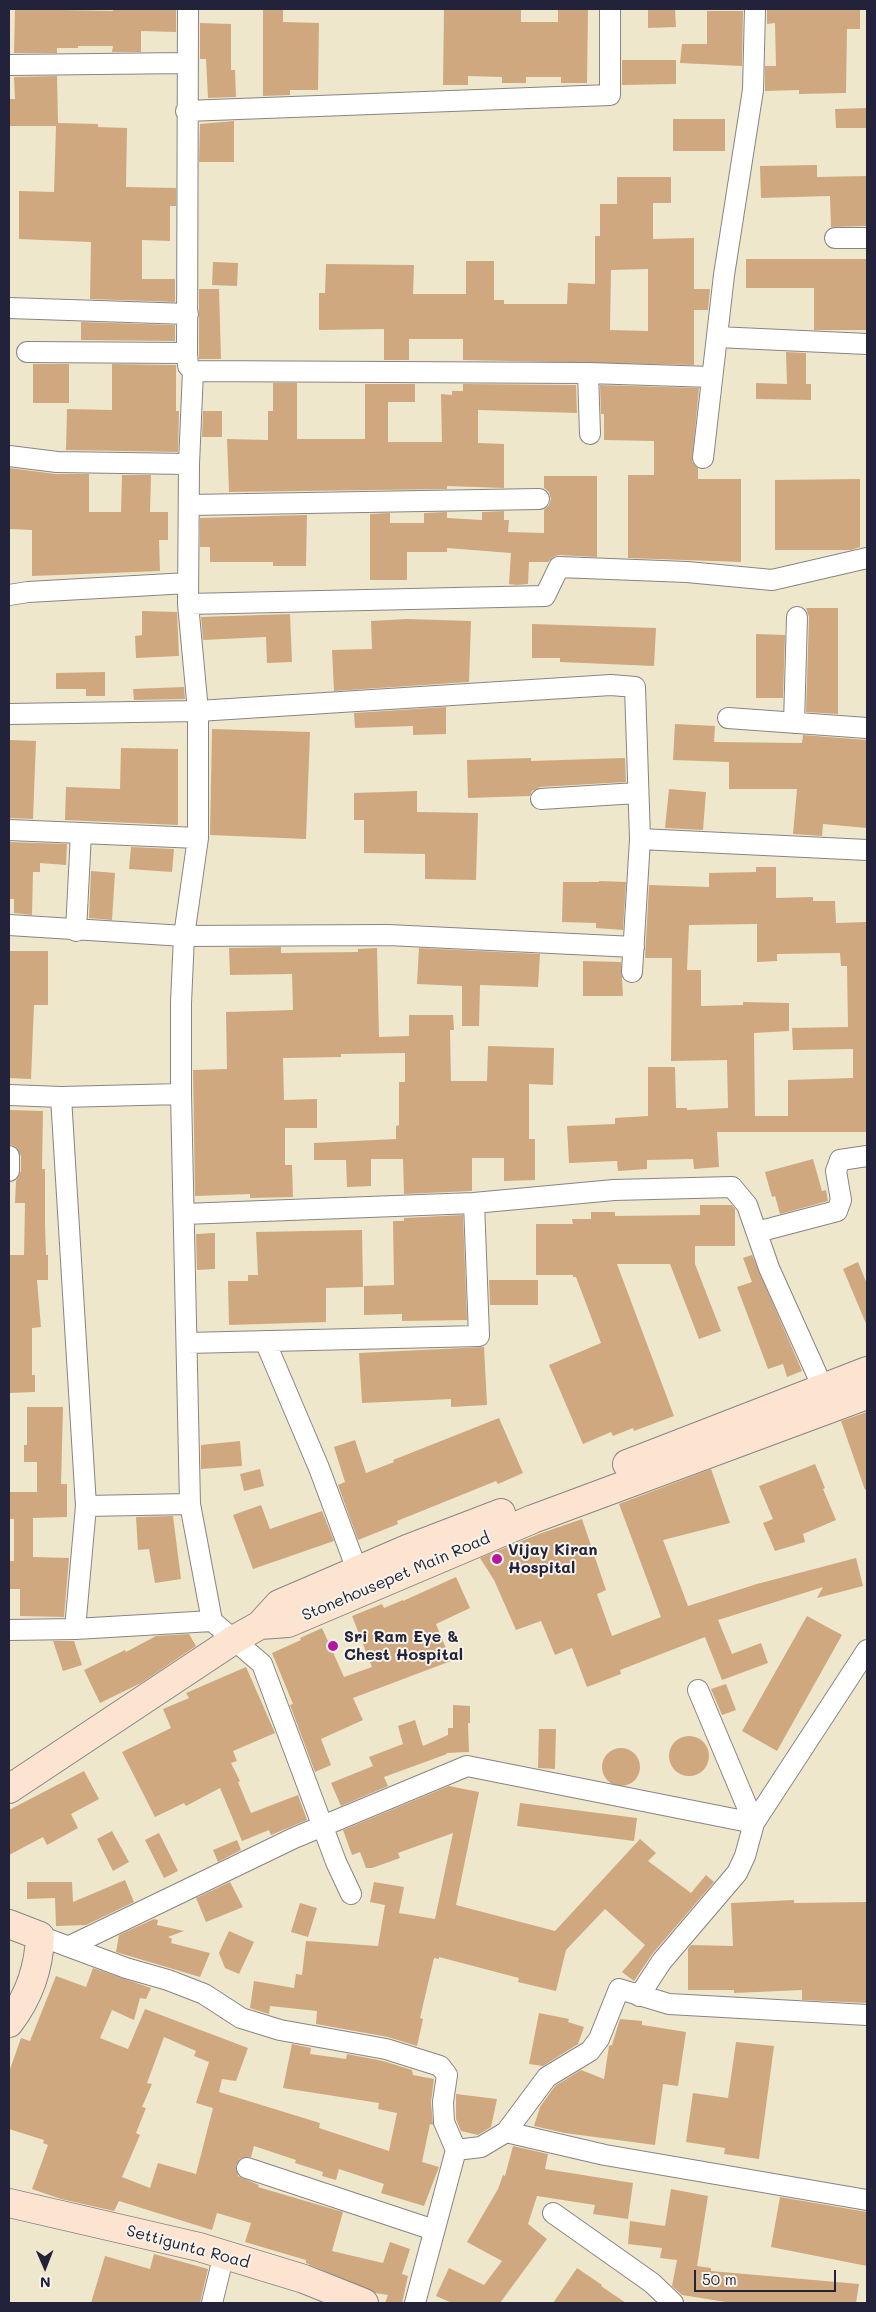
<!DOCTYPE html>
<style>
body{margin:0}
#map{position:relative;width:876px;height:2312px;overflow:hidden;background:#eee7cc;font-family:Mali,sans-serif}
canvas{display:block}
.frame{position:absolute;inset:0;border:10px solid #22223b;pointer-events:none}
.north{position:absolute;left:20px;top:2242px;width:50px;height:50px;-webkit-text-stroke:4px #f7f3e8;paint-order:stroke;rotate:179deg;font-size:14px;font-weight:700;line-height:20px;text-align:center;color:#22223b}
.north::after{content:'';display:block;margin:auto;width:18px;height:22px;background:#22223b;clip-path:polygon(50% 0,100% 100%,50% 72%,0 100%)}
.scale{position:absolute;left:694px;top:2270px;width:142px;height:22px;box-sizing:border-box;border:2px solid #22223b;border-top:0;padding-left:6px;font-size:15px;line-height:18px;white-space:nowrap;color:#22223b;-webkit-text-stroke:4px #f7f3e8;paint-order:stroke}
</style>
<div id="map">
<canvas width="876" height="2312"></canvas>
<div class="frame"></div>
<div class="north">N</div>
<div class="scale">50 m</div>
</div>
<script>
const ctx = document.querySelector('canvas').getContext('2d');
ctx.lineJoin = 'round';
function fillPath(path, color) { ctx.fillStyle = color; ctx.fill(path, 'evenodd'); }
function strokePath(path, color, width, dash) { ctx.strokeStyle = color; ctx.lineWidth = width; ctx.lineCap = dash ? 'butt' : 'round'; ctx.setLineDash(dash || []); ctx.stroke(path); }
function write(font, color, halo, rows, align = 'center') {
  ctx.font = font + ' Mali,sans-serif'; ctx.lineWidth = 4; ctx.setLineDash([]); ctx.textBaseline = 'middle'; ctx.strokeStyle = halo; ctx.fillStyle = color; for (const [text, x, y, turn = 0] of rows) {
    ctx.save(); ctx.translate(x, y); ctx.rotate((+turn || 0) * Math.PI / 180); ctx.textAlign = isNaN(turn) ? turn : align; if (halo) ctx.strokeText(text, 0, 0); ctx.fillText(text, 0, 0); ctx.restore();
  }
}
const building = new Path2D(`
 M15,9L113,11V9H176V32L141,31V52H112L113,46H78V48H57V53H14Z
 M263,9H283V22L319,23L318,90H290V95L263,96Z
 M444,9H521V22H558V9H588L587,83H561V77H526V83H502V77L468,76V85H443Z
 M648,9H675L676,27L648,28Z
 M767,9H860V29H847L846,93L799,94V90L765,91V66H776L775,23L767,24Z
 M707,11H743L742,66L680,63L682,44H707Z
 M200,23L231,24V70H235L236,97L208,98L206,59H200Z
 M622,60H676V84L622,85Z
 M57,76L58,123L98,124V127L127,128L126,187L176,188V206H170V241L142,240V279H175V302L90,299L91,242L19,239V191L54,192L56,126H9V99H15L14,77Z
 M867,108V128H836L835,109Z
 M673,119H725V151H673Z
 M234,121V162H199L200,124Z
 M817,165V177L867,176V226L831,227L830,196L761,198L760,166Z
 M617,177H671V203H653V239L694,238V289H710L708,310H694V365L463,360V339H409V360H384V329L319,330V293H325L326,264L414,265L413,294H466V261H494V300H504V304H567L568,283L595,284V236H600V204H617ZM648,269V331L610,330L611,270Z
 M746,259H867V330H814V288H746Z
 M213,262L238,263L237,286L212,285Z
 M199,289H219L221,359H199Z
 M81,322L175,325V341L81,340Z
 M786,352L806,353V384H811V400L756,399V383L787,384Z
 M33,364H69V403H33Z
 M112,364L176,365V411H179L178,452L66,450L67,409L112,410Z
 M273,383H297V439H365V384H415V402H388V442H442L441,394L452,395V391H463V384L576,385L577,413L478,410V443L504,444V488L447,486V489L229,492L227,439L268,440V411H273Z
 M600,385L699,388L692,462L698,468V479H741V562L628,558V475H654V441L604,440V414H601Z
 M203,411H222V437H202Z
 M9,468L56,474H89V512H121L122,475H151L150,512H168V540H159L160,571L32,576V530L9,529Z
 M544,476H597V557L559,555L553,557L548,562H529L528,584L516,585L509,584L511,553L447,548V552H407V580H370V514L390,513V523H424V513L447,512V518L482,520V512L504,511V520H509L508,532L544,533V510L549,505L551,499L549,492L544,488Z
 M860,479V547L851,550H775V480Z
 M307,515L306,566H273V562H210V547H200V518Z
 M806,608H838V714L806,712L809,617Z
 M142,611L177,612L179,656L136,658L135,636L142,635Z
 M290,614L292,662L267,663L266,637L203,640L201,617Z
 M407,619L471,621L469,682L334,691L332,650L372,649L371,621Z
 M532,624L656,628L654,666L560,662V658H532Z
 M756,634L785,635L783,698H756Z
 M105,672V696H86V689H56V673Z
 M184,687L185,699L134,700L133,689Z
 M446,707V734L413,735V726L355,728L354,713Z
 M675,724L715,726L714,742L802,743L803,735L867,740V828L823,824L822,836L793,834L797,789H729V762L673,760Z
 M212,729L310,732L306,839L210,835Z
 M10,740L36,741L33,819L9,818Z
 M121,748L178,749V825L65,820L66,787L120,789Z
 M531,758V761L625,758L626,782L540,787L532,791L530,796L468,798L467,760Z
 M669,789L706,792L703,830L665,828Z
 M417,791V812L478,813L476,880L425,879V854L364,853V820H354V793Z
 M9,842L67,844L66,865L40,863V872H33L32,915L14,913V899H9Z
 M131,847L174,849L172,872L129,869Z
 M756,867H776V898L813,897V901H835L836,923L866,922L867,1132H717L719,1167L694,1169L693,1159L647,1160V1169L618,1171L617,1161L569,1163L567,1126L615,1124V1118L648,1116V1067H675L676,1108H687V1110L728,1108L727,1060L671,1061L672,958H645L649,885L709,887V873L756,872ZM757,924V962L777,961V954L840,953L841,966H847L848,1027L792,1028L793,1050L853,1049V1078L788,1080V1116H755L754,1033L789,1031V1003L743,1002V1005L701,1006V970H687L689,925Z
 M91,871L115,873L112,920L89,918Z
 M599,881L626,882L623,930L596,928V923L562,922L563,882H599Z
 M281,947V953L358,952V949L377,948L379,1037L409,1036V1015H453L454,1030H450L451,1081H487L488,1046L554,1048L553,1085L529,1084V1139H535V1180L504,1181V1158H472V1191L404,1194L403,1159H371V1186L347,1187L346,1160H314V1143L396,1139V1126L399,1125V1082H405V1053L341,1054V1057L283,1058L284,1100L317,1099V1128H285V1165H292L293,1197L250,1198V1194L195,1196L193,1070L227,1069L226,1012L293,1010L292,974L230,975L229,948Z
 M419,948L540,954L538,987L480,985L479,1026H462V986L417,984Z
 M9,951H48V1005H34L31,1079L9,1078Z
 M583,961L621,962L623,996H583Z
 M9,1110L43,1111L42,1169H45V1226L46,1255H48V1280H37L41,1327L32,1328V1375H35V1392L9,1393L10,1255H24L25,1203H15L16,1181L21,1171V1156L15,1146L9,1144Z
 M813,1159L822,1191L826,1190L828,1201L780,1214L775,1196L772,1197L765,1172Z
 M700,1205H732L735,1209V1246H695V1264L721,1331L699,1339L670,1264H617L674,1416L634,1431L633,1428L613,1436L611,1432L583,1444L549,1365L601,1343L576,1277H573V1275H536V1224H573L572,1219H591V1212H615V1216L700,1215Z
 M463,1215L467,1320L402,1321V1314L364,1315V1286L394,1285L393,1221H404V1218Z
 M362,1230L363,1287L326,1288V1322L229,1325L228,1281H248V1275H258L256,1232Z
 M215,1233V1269L197,1270L196,1234Z
 M752,1255L802,1371L787,1377L783,1364L768,1369L737,1287L752,1282L743,1258Z
 M858,1262L867,1284V1326L843,1269Z
 M489,1280H538V1305H490Z
 M484,1347L487,1405L451,1407V1399L362,1403L359,1353Z
 M27,1407H63L61,1484H67V1517L33,1518V1557L69,1558L64,1617L20,1616V1589H9V1561H14V1519H9V1492H37V1462H24V1445H27Z
 M867,1412V1489L865,1490L841,1421Z
 M499,1418L523,1473L498,1484L496,1481L397,1521L398,1524L358,1540L338,1485L345,1482L334,1447L355,1440L366,1473L394,1462L393,1460Z
 M240,1441L242,1466L201,1469V1445Z
 M815,1464L825,1488L823,1489L836,1520L803,1534L805,1542L775,1551L763,1523L773,1519L759,1486Z
 M260,1469L264,1486L244,1491L240,1474Z
 M711,1469L730,1523L663,1540L688,1606L757,1584L856,1558L863,1586L817,1598L823,1587L718,1620L732,1654L761,1643L768,1663L722,1680L705,1637L620,1670L621,1674L587,1687L572,1648L555,1655L541,1621L516,1630L494,1580L480,1558L539,1534L582,1519L606,1590L597,1594L612,1636L661,1617L619,1504Z
 M261,1505L270,1529L322,1511L334,1541L253,1569L233,1515Z
 M173,1516L181,1579L155,1583L149,1549L138,1550L136,1517Z
 M456,1577L470,1608L436,1624L451,1661L353,1698L363,1720L321,1739L331,1765L315,1772L290,1705L293,1704L272,1653L301,1640L300,1638L322,1628L344,1677L372,1667L352,1616L382,1604L384,1608L403,1600V1601Z
 M807,1616L842,1635L777,1751L742,1731Z
 M189,1634L196,1646L141,1683L100,1703L84,1670L125,1650L126,1652L156,1636Z
 M53,1641H74L82,1665L63,1671Z
 M246,1667L275,1733L233,1751L237,1761L231,1763L240,1781L238,1782L251,1813L298,1795L307,1820L271,1835L269,1830L242,1841L220,1788L186,1806L184,1803L155,1817L122,1752L171,1728L163,1709L189,1698L186,1693Z
 M726,1684L736,1710L722,1715L711,1689Z
 M453,1705L470,1706V1723H468L469,1752L446,1753L447,1754L384,1777L388,1786L341,1806L331,1783L373,1766L369,1757L403,1744L398,1726L415,1720L423,1746L448,1735V1728H453Z
 M539,1729H556L555,1769L538,1768Z
 M669 1756a20 20 0 1 1 40 0a20 20 0 1 1-40 0Z
 M602 1767a19 19 0 1 1 38 0a19 19 0 1 1-38 0Z
 M84,1771L99,1799L71,1814L78,1828L47,1845L43,1837L9,1855V1810Z
 M449,1786L479,1792L456,1905L555,1931L640,1839L656,1853L648,1861L691,1893L706,1875L714,1882L653,1953L634,1981L622,1972L645,1945L605,1909L566,1950L556,1991L518,1982L519,1978L439,1957V1959L434,1958L420,2018L423,2019L417,2046L388,2037L316,2024L317,2011L270,2006L269,2014L250,2008L254,1981L294,1988L296,1974L302,1975L306,1941L378,1946L385,1905L370,1902L374,1882L404,1887L399,1913L435,1919L453,1833L398,1853L400,1858L372,1868H366L360,1852L352,1855L343,1830Z
 M520,1803L637,1818L634,1841L517,1826Z
 M112,1831L129,1862L113,1871L97,1839Z
 M159,1833L178,1871L164,1878L145,1840Z
 M237,1840L241,1850L218,1862L213,1850Z
 M125,1880L134,1902L86,1925L56,1926L55,1898L27,1899V1882H72L73,1902Z
 M230,1882L243,1907L206,1922L196,1898Z
 M794,1900V1903L867,1902V2003L802,2000V1990L734,1993V1990H688V1949L691,1945L733,1946L731,1903Z
 M300,1903L317,1908L308,1937L291,1932Z
 M154,1919L158,1920L157,1925L184,1931L168,1937L172,1939L171,1943L210,1953L200,1977L116,1952L119,1935Z
 M229,1931L254,1942L239,1974L225,1968L219,1953Z
 M93,1968L151,1988L146,1999L140,1998L134,2020L112,2010L100,2038L128,2049L145,2009L248,2048L236,2081L222,2079L219,2092L320,2123L319,2128L389,2151L397,2113L378,2109L379,2103L283,2088L292,2044L311,2048L310,2054L346,2059L347,2054L383,2061L412,2070L413,2075L434,2079L431,2102L433,2125L430,2124L422,2162L439,2167L424,2206L381,2193L384,2184L339,2169L336,2180L322,2176L323,2172L295,2163L296,2160L254,2146L251,2157L240,2159L236,2165L238,2176L259,2185L258,2187L343,2212L332,2251L383,2263L390,2242L410,2249L402,2274L408,2276L402,2303H385L388,2295L375,2293L306,2263V2260L245,2242L251,2223L217,2213L212,2230L119,2201L114,2211L61,2199L32,2189L48,2145L43,2143L44,2140L9,2129V2072L21,2038L30,2041L56,1976L86,1987ZM164,2037L196,2051L194,2056L209,2062L196,2103L213,2108L196,2174L158,2163L150,2188L122,2177L140,2135L136,2133L146,2108L142,2107L152,2084L147,2083Z
 M539,2013L569,2019L568,2022L584,2027L578,2044L543,2066L529,2064Z
 M620,2019L642,2021V2025L686,2032L678,2086L663,2084L655,2145L565,2133L534,2126L540,2107L555,2086L581,2070L604,2079L609,2046L612,2045Z
 M736,2042L774,2046L759,2159L724,2154L725,2148L686,2142L693,2093L728,2098Z
 M456,2094L497,2099L491,2127L478,2135L461,2131L456,2119Z
 M513,2146L548,2154L545,2169L633,2183L628,2219L593,2214L595,2205L537,2196L528,2224L547,2239L500,2303H452L436,2296L449,2268L484,2285L502,2261L467,2242L498,2189L503,2175L505,2176Z
 M671,2189L708,2196L697,2266L711,2268V2271L859,2284L856,2303H732L682,2295L672,2286L677,2260L660,2258L662,2248L628,2244L630,2221L665,2226Z
 M780,2197L867,2212V2266L771,2247Z
 M154,2254L208,2269L200,2303H91L105,2256L150,2269Z
 M577,2268L602,2285L601,2286L626,2303H553Z`);
const street = new Path2D(`
 M188,9L187,353L188,366L193,371L588,373L712,377
 M9,65L187,63
 M186,111L610,95V9
 M835,238H867
 M9,308L188,314
 M717,337L867,344
 M27,352L187,353
 M193,371L189,464L188,604L198,711V838L184,936L181,1003V1094L190,1504L212,1621
 M588,373L590,434
 M9,456L57,462L189,464
 M703,458L724,275L753,90L755,9
 M190,505L539,499
 M9,595L28,592L188,583
 M188,604L545,596L559,567L687,572L772,580L867,558
 M9,714L198,711L611,685L635,687L640,839L632,972
 M728,718L867,728
 M794,723L797,617
 M541,799L637,793
 M9,830L81,833L76,931
 M81,833L198,838
 M640,839L867,850
 M9,925L184,936L388,935L634,947
 M9,1095L61,1097L86,1506
 M61,1097L181,1094
 M9,1156V1171
 M184,1214L474,1203L614,1190L732,1187L747,1205L769,1268L828,1399
 M757,1232L837,1211L841,1200L836,1171L840,1160L867,1156
 M265,1341L319,1468L357,1570
 M187,1343L479,1336L474,1203
 M75,1629L86,1506L190,1504
 M9,1630L75,1629L212,1621L262,1664L336,1862L351,1894
 M40,1936L126,1968L168,1980L204,1994L241,2018L280,2030L386,2049L440,2066L447,2075L443,2102L444,2122L456,2150
 M70,1946L294,1838L467,1766L754,1823L698,1690
 M639,1996L662,1961L737,1873L745,1856L754,1823L867,1650
 M506,2132L605,2155L867,2200
 M247,2168L434,2230
 M553,2213L652,2283L673,2303
 M212,2303L224,2254
 M415,2303L456,2150L481,2147L506,2132L547,2077L590,2051L599,2039L619,1989L669,2004L867,2015`);
const secondary = new Path2D(`
 M627,1464L867,1371
 M260,1625L279,1604L407,1549L501,1513
 M9,1789L235,1639L260,1625L288,1623L533,1519L867,1395
 M9,1924L40,1936C39,1969 29,1997 9,2023
 M9,2203L199,2247L304,2279L364,2303`);
const markers = [
 [497,1559,6,"#b5179e"],
 [333,1646,6,"#b5179e"]
];
const poiNames = [
 ["Vijay Kiran",508,1550],
 ["Hospital",508,1568],
 ["Sri Ram Eye &",344,1637],
 ["Chest Hospital",344,1655]
];
const streetNames = [
 ["Stonehousepet Main Road",396,1577,-23],
 ["Settigunta Road",188,2247,15]
];
fillPath(building, '#cfa87f');
strokePath(street, '#888484', 22);
strokePath(secondary, '#888484', 30);
strokePath(street, '#fff', 20);
strokePath(secondary, '#fde4d1', 28);
for (const [x, y, r, color] of markers) { const dot = new Path2D(); dot.arc(x, y, r, 0, 2 * Math.PI); ctx.fillStyle = color; ctx.fill(dot); strokePath(dot, '#f7f3e8', 2); }
write('bold 16px', '#22223b', '#f7f3e8', poiNames, 'left');
write('16px', '#22223b', '#f7f3e8', streetNames);
</script>
